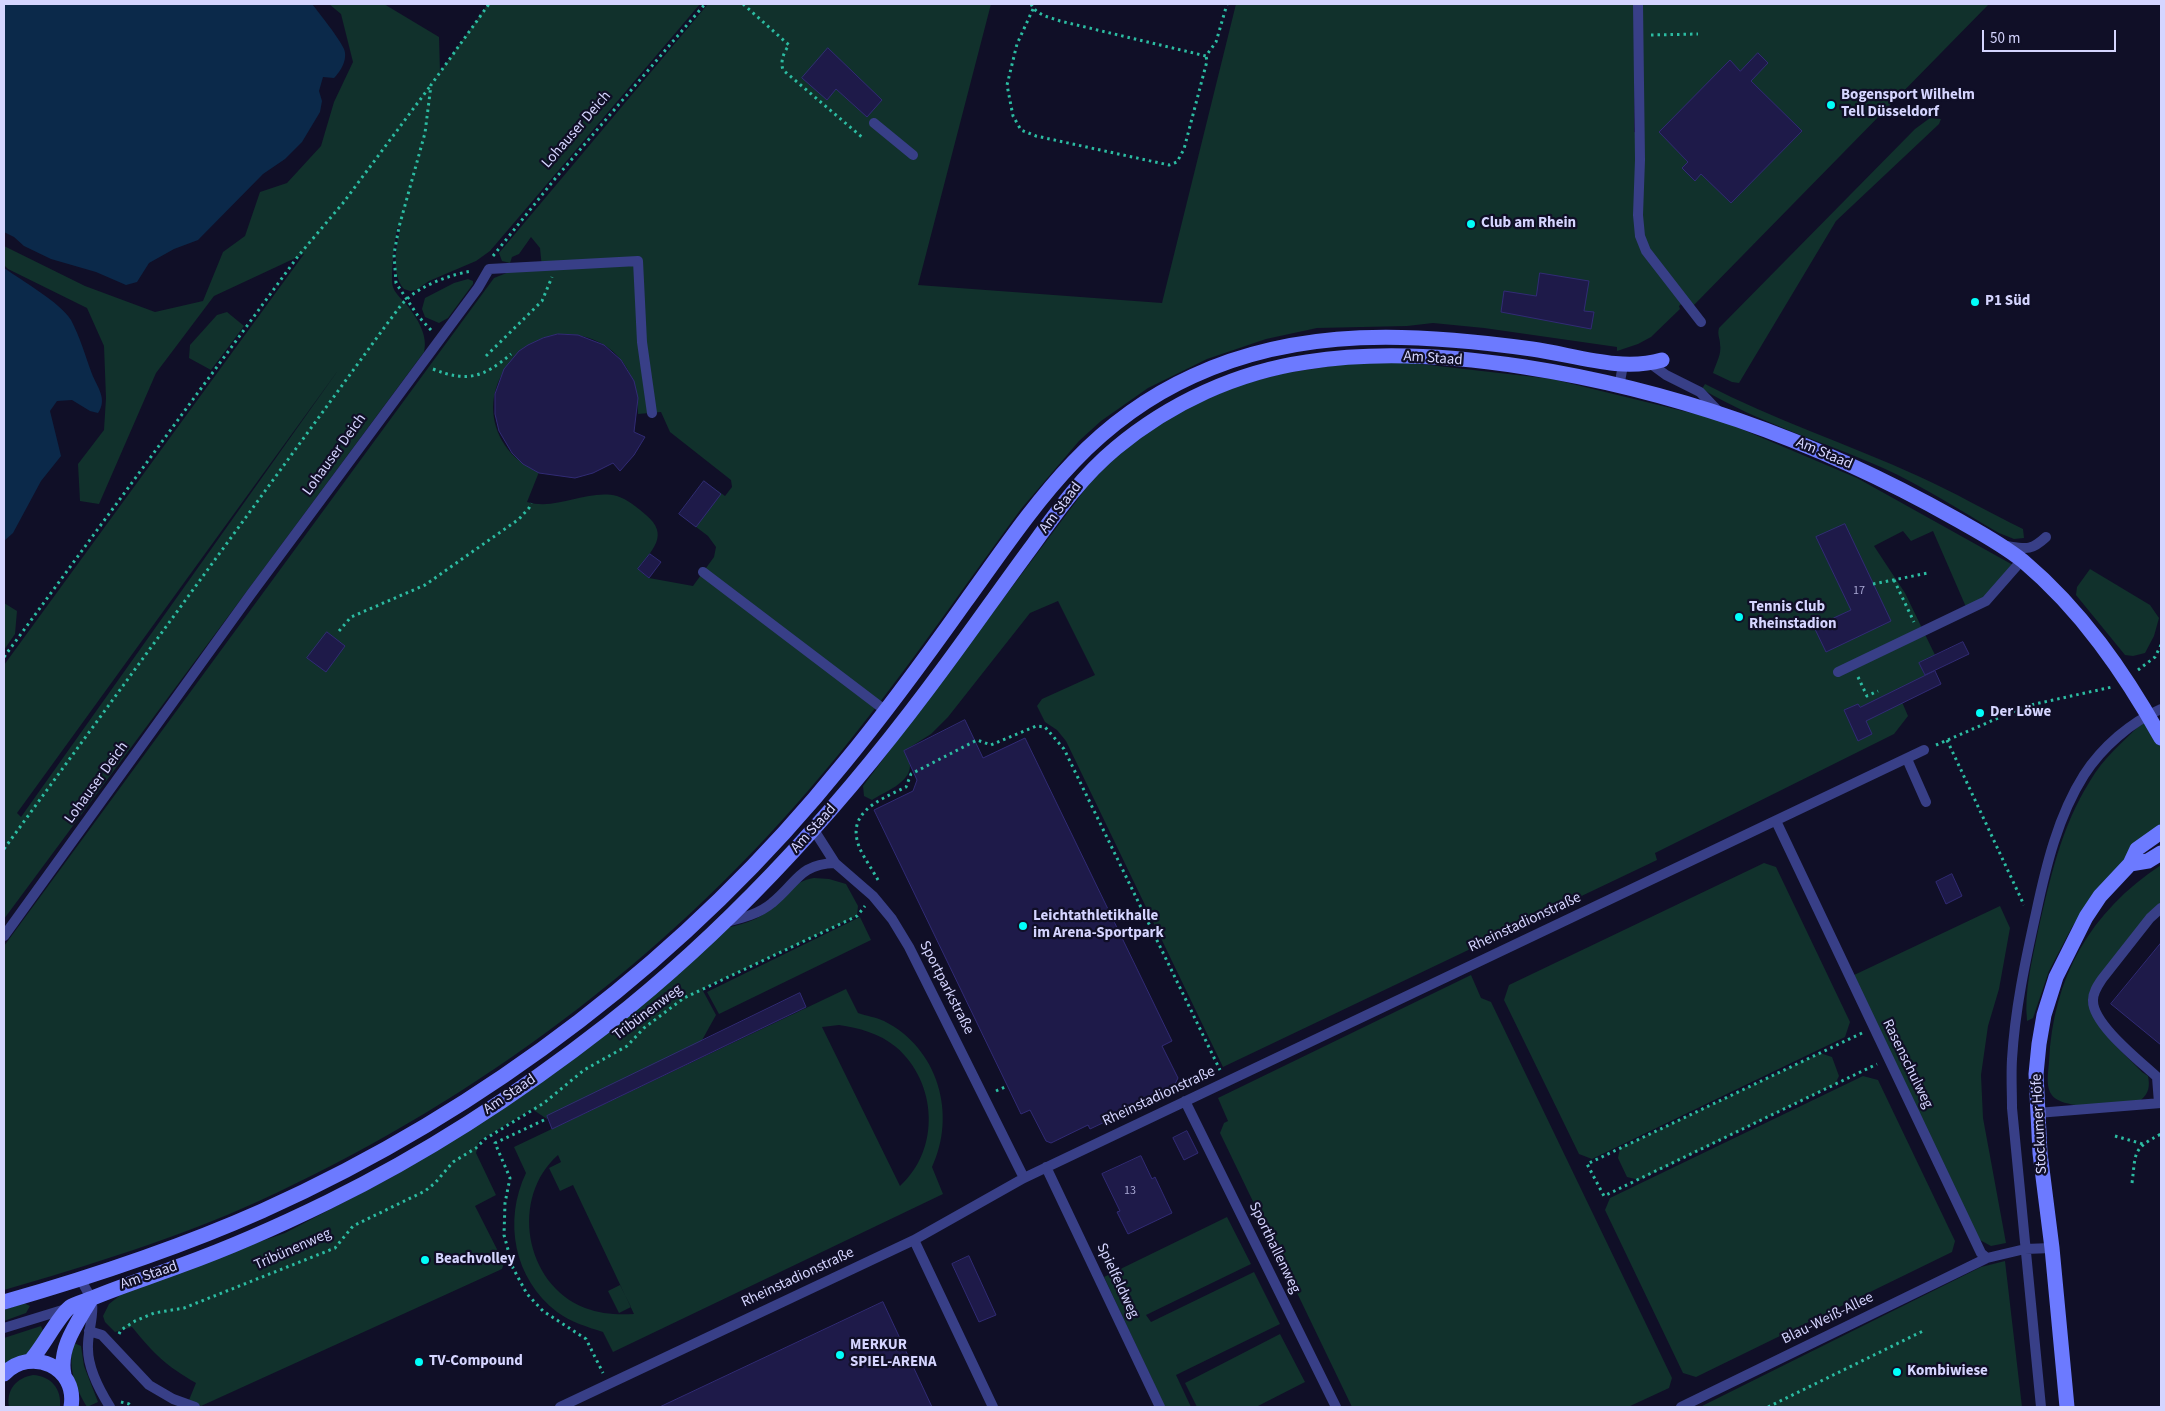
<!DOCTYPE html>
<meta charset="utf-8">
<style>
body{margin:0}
#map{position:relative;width:2165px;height:1411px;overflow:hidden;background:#100f27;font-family:"Source Sans 3",sans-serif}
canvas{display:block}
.frame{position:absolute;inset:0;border:5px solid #d5d5ff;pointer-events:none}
.scale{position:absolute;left:1982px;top:30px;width:134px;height:22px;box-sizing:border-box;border:2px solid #d5d5ff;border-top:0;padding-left:6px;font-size:15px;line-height:18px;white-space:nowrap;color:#d5d5ff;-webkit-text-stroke:4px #100f27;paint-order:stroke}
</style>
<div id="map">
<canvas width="2165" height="1411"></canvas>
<div class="frame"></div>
<div class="scale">50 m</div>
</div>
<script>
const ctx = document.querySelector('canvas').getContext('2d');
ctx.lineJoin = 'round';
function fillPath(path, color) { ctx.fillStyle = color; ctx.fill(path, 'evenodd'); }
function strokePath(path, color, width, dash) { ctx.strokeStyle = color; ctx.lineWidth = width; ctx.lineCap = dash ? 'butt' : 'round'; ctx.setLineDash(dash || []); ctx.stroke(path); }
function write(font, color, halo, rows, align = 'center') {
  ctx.font = font + ' "Source Sans 3",sans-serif'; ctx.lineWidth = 4.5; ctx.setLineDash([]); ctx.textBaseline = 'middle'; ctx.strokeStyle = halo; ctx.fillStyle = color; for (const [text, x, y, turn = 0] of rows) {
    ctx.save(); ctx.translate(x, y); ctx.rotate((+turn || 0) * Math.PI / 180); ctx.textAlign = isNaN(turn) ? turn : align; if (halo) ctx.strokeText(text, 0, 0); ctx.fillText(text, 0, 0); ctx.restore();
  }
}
const green = new Path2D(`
 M329,4H384L439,37L440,72L488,4H700L490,251L476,261L429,281L416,290L410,291L404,289C390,273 397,246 400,227L397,228C395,240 390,278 393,287C396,296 405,301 410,309C419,321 428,337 424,352L4,919V665L304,254L214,296L156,373L99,504L80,501L78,464L104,430L106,398L104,346L87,308L8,269L4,265V246L85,286L155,312L203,301L223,252L245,236L260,192L287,183L321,146L334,102L353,62L341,14ZM339,369L21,817L17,813Z
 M708,4H991L918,285L1162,303L1236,4H1635L1634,132L1644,133L1642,4H1989L1693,306L1687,299L1679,306L1680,309L1651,337L1638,344L1617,351V347L1484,328L1433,323L1407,326L1317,328L1266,339L1207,359L1148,388L1101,421L1079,441L1021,509C947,610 877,714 793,808C645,975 462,1108 259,1201C178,1238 90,1265 4,1290V946L494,278L509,272L542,268L540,248L531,237L519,254L512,257L510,263L502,261L499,253ZM558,334C607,332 639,365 638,414L661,412L670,432L731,480L732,487L725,496L704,481L679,514L708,536L716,547L714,557L693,586L649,578L638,569C652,550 670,535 646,515C638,508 627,499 617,496C587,489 557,511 527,502L539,472C531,468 523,464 516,458C470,414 499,346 558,334Z
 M1930,118L1941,119L1939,124L1836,221L1739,383L1732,382L1713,373C1716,363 1722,354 1720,344C1720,338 1717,335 1719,328L1915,129Z
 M468,279L473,281V284L448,318L439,323L425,317L422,309L425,298L454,283Z
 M227,312L244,326L211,370L189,358L190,345L217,315Z
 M1359,362H1403L1552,379L1720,420L1857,478L2013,565L1984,599L1966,607L1933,531L1911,541L1903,531L1874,546L1905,593L1935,655L1919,663L1925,676L1902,702L1908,716L1894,734L1655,853L1657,860L1223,1067L1066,741L1057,730L1045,722L1037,706L1042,699L1095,675L1058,601L1030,613L948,717L931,734L904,751C906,755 910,761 910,766C910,783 884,792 872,800L864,796L863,786L1089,484L1124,448L1154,426L1199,402L1240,385L1285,373Z
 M1705,384C1774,420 1848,444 1918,476C1954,492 1988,512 2023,529L2024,538L2014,539L1999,533C1961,511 1923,486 1883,468C1822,441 1759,423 1702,389Z
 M2090,569L2150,605L2159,618L2154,636L2145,653L2133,656L2125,655L2076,595L2077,587Z
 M4,603L17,611L15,634L4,650Z
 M2143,722L2161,730V829L2087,905L2072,927L2049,971L2033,1018L2027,1021C2024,991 2032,961 2038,931C2050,879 2061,827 2090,781C2103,758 2124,741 2143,722Z
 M1764,863L1776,867L1850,1022L1845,1037L1592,1159L1579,1154L1504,1000L1509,985Z
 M2161,865V904L2088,1000C2094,1029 2122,1051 2142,1072L2148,1076C2150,1086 2149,1093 2141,1100C2119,1103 2079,1111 2058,1100C2044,1093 2048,1075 2049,1062C2053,977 2090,912 2161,865Z
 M814,878L829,879L846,884L858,906L857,916L702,989L716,1015L701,1042L547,1119L532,1109L479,1141L476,1153L496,1195L475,1206L504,1263L502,1269L201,1406L189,1400L196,1383C165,1365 155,1355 132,1327L115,1332L105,1322L103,1316L109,1304L132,1286L285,1233L394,1176L483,1119L726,928C739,925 756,921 766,912C782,899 792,881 814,878Z
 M2000,906L2010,928L1999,989L1988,1026L1981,1075L1983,1118L2006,1243L1991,1246L1978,1239L1852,976Z
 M860,917L871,940L719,1014L707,992Z
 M1471,975L1481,998L1491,1002L1672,1378L1669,1388L1628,1407H1352L1220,1133L1224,1123L1228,1121L1218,1098Z
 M846,989L858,1013C866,1016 876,1017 884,1021C938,1048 957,1114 932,1167L943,1194L613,1352L603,1332C587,1327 571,1322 557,1312C514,1279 503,1221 526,1173L514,1147ZM839,1025C859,1028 879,1033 896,1047C937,1082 941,1149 900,1186L822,1027ZM558,1155L561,1162L549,1168L560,1191L573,1185L634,1314C617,1315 601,1314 585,1308C524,1284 510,1197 558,1155Z
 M1820,1053L1832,1057L1839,1076L1835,1084L1639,1180L1627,1177L1618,1158L1620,1148Z
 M1863,1076L1878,1080L1955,1241L1952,1252L1696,1377L1683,1373L1605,1210L1610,1198Z
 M1227,1217L1251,1264L1146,1315L1151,1322L1254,1272L1280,1324L1176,1375L1191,1407H1165L1104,1277Z
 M2005,1261L2022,1407H1700L1981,1267Z
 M620,1285L631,1307L619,1313L608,1291Z
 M24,1303L30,1306L26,1313L4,1321V1310Z
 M41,1326L44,1333L29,1353L4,1365V1338Z
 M1280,1334L1305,1382L1256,1407H1197L1185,1383Z
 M74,1343L81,1346L84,1366L98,1402L87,1407C75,1387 67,1366 74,1343Z
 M33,1375C51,1376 62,1389 60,1407H9C6,1390 16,1378 33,1375Z`);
const water = new Path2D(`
 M4,4H312C320,14 339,38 344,49C348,59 341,71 334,78L323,77L319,91L322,101L320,112L302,142L285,159L263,174L198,240L174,249L149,263L137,282L126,285L96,272L51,259L24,246L14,237L4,232Z
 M4,268C21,280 61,303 71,320C80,337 85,355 92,374C97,387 108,399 98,413L90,411L72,400L57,401L50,411L61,456L41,481L13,533L4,541Z`);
const building = new Path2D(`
 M828,48L882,100L867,117L836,89L827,100L802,78Z
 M1758,53L1768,63L1751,81L1802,131L1731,203L1701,174L1695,181L1682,168L1688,162L1659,132L1730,60L1740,71Z
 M1540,273L1589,281L1584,311L1594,312L1591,329L1501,312L1504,291L1536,296Z
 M558,334L578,335L604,345L621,360L634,381L638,398L634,432L645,437L634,455L620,471L613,463L593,473L575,478L539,473L523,464L512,453L499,431L495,414V394L504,369L519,351L528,345L543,338Z
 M704,481L721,494L696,527L679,514Z
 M1845,524L1891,621L1826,652L1814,627L1851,610L1816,537Z
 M650,554L661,562L649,578L638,569Z
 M327,632L345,646L326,672L307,658Z
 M1963,642L1969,654L1925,675L1919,663Z
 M1935,671L1941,684L1866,721L1872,734L1858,741L1844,710L1858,704L1860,707Z
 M965,720L983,758L1025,738L1172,1041L1162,1046L1178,1078L1175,1084L1110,1116L1111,1119L1090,1129L1088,1125L1051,1143L1046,1141L1030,1110L1021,1114L874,810L913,791L917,780L904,751Z
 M1952,874L1962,896L1946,904L1936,882Z
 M2161,943V1045L2111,1004Z
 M800,993L806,1007L552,1129L547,1116Z
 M1187,1131L1198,1153L1184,1160L1173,1138Z
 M1141,1156L1152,1179L1155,1177L1172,1213L1128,1234L1117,1212L1120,1211L1102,1174Z
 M969,1256L996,1315L979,1322L952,1264Z
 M883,1302L932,1407H660Z`);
const path = new Path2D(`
 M743,4L789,45C784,52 780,61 783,70L863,138
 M1031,4C1036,15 1049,17 1060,21L1206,56L1216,42L1227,4
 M1033,9L1017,44L1007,85L1013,116L1021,130L1036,136L1169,165L1177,162L1184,149L1207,61L1206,56
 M1651,35L1698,34
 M493,256L554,180L705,4
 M431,330L418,316L396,283L394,254L399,227L425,133L431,85L489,4
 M486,356L542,301L552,277
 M433,369C467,383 484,377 511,354
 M1894,580L1914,622
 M1873,584L1928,573
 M339,631L351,617L425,585L519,519L529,508L531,503
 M4,657L299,255L343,203L431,85
 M2138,670L2155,657L2161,645
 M1858,677L1867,696L1878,691
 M1947,740L2024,905
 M1936,745L2026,706L2112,687
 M4,849L389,321C395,314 400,305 407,299C422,285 452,274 472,271
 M878,880C873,871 867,862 862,853C842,814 877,801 906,787L911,774L977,740L991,745L1036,726L1045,727L1064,749L1220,1070
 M1862,1033L1587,1164L1604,1196L1877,1064
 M996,1091L1007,1086
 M544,1120L495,1143L510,1178L505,1203L504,1235L513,1268L527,1294L543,1311L586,1339L603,1373
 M2115,1136L2143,1144
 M2132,1183C2136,1152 2132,1149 2161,1134
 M119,1334L121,1330L135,1321L154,1313L184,1308L335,1248L353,1226L425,1191L435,1183L453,1162L476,1148L485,1139L544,1103L584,1070L627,1046L644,1028L684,998L857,916L865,906
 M121,1402L129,1404L132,1407
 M1768,1407L1923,1331`);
const lane = new Path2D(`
 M1638,4L1640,160L1638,215L1640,236L1646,251L1701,322
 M874,123L913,155
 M1651,364L1666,375L1700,392L1721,414
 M1619,387L1623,365
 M2007,546C2026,549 2031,551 2046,537
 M703,572L886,711
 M1838,672L1986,601L2022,560
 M1907,759L1926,802
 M1776,821L1981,1253L1987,1258L2025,1249L2052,1248
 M814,830L835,863L873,896L892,919L909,947L1024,1178
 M726,922C742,918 759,914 772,903C797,883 799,864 835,863
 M4,936L251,594L478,288L489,269L638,261L642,342L652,413
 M1185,1101L1336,1407
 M2159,1103L2157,1077C2140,1061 2092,1024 2093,1000C2093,992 2098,985 2102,979L2150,918L2161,908
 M2037,1113L2161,1103
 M1046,1167L1160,1407
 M914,1240L993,1407
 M81,1278C83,1287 91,1294 92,1303C94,1319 87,1333 88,1349C88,1368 100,1391 110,1407
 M4,1328L69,1308
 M89,1331L102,1335L149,1385L173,1399L195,1407
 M560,1407L914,1240L1024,1178L1924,750
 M1681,1407L1987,1258
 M2041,1407L2012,1108C2012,1092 2011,1075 2012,1059C2015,1010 2025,962 2036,913C2046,866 2058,816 2084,775C2102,747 2131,722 2161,709`);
const secondary = new Path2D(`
 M2130,864L2148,861L2161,853
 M4,1302C91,1277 179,1248 262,1211C487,1110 689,955 844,763C887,711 927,656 966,601C1033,508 1085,425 1193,376C1301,326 1418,333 1532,349C1575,355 1620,372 1662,360
 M31,1360C43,1347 59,1315 70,1307C74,1304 91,1299 95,1297C124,1285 153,1276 182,1265C232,1247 281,1225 328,1202C428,1153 521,1092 608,1024C731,927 835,813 928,689C963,643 996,595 1030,549C1056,513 1081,477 1116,448C1170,403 1237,372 1307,362C1438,341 1613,377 1738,420C1813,446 1887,480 1956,519C1979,532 2002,544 2023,561C2081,610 2124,672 2161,738
 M4,1374C31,1346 78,1367 71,1407
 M64,1375C58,1348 78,1322 91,1299
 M2067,1407L2052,1248L2040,1153L2036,1074L2039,1044L2044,1015L2056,977L2086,917L2100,896L2130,864L2137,849L2161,832`);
const markers = [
 [1831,105,5,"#01fffa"],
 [1471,224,5,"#01fffa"],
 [1975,302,5,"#01fffa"],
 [1739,617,5,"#01fffa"],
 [1980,713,5,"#01fffa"],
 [1023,926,5,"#01fffa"],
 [425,1260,5,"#01fffa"],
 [840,1355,5,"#01fffa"],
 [419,1362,5,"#01fffa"],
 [1897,1372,5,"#01fffa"]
];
const numberNames = [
 ["17",1859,591],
 ["13",1130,1191]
];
const poiNames = [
 ["Bogensport Wilhelm",1841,96],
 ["Tell Düsseldorf",1841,113],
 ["Club am Rhein",1481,224],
 ["P1 Süd",1985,302],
 ["Tennis Club",1749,608],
 ["Rheinstadion",1749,625],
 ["Der Löwe",1990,713],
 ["Leichtathletikhalle",1033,917],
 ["im Arena-Sportpark",1033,934],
 ["Beachvolley",435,1260],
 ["MERKUR",850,1346],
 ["SPIEL-ARENA",850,1363],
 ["TV-Compound",429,1362],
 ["Kombiwiese",1907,1372]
];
const streetNames = [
 ["Lohauser Deich",577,130,-49],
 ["Am Staad",1433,359,4],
 ["Am Staad",1824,454,23],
 ["Lohauser Deich",335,455,-54],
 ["Am Staad",1061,508,-53],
 ["Lohauser Deich",97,783,-54],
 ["Am Staad",814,829,-48],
 ["Rheinstadionstraße",1525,923,-25],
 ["Sportparkstraße",946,988,63],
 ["Tribünenweg",648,1013,-37],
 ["Rasenschulweg",1907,1064,64],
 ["Am Staad",510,1095,-34],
 ["Rheinstadionstraße",1159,1097,-25],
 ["Stockumer Höfe",2040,1124,-93],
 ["Sporthallenweg",1274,1248,64],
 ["Tribünenweg",293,1250,-24],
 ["Am Staad",149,1276,-19],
 ["Rheinstadionstraße",798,1278,-25],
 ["Spielfeldweg",1117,1281,65],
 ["Blau-Weiß-Allee",1828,1319,-26]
];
fillPath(green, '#11312c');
fillPath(water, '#0b294a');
fillPath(building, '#1e1a49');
strokePath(building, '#312b75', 1);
strokePath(path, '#2cbca2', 3, [2.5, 4]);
strokePath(lane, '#383f87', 10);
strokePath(secondary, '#6c7aff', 15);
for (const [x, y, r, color] of markers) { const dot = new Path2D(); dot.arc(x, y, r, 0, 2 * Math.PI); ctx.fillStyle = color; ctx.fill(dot); strokePath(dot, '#100f27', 2); }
write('12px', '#a7a6d2', null, numberNames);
write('bold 15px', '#d5d5ff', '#100f27', poiNames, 'left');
write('15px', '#d5d5ff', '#100f27', streetNames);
</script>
